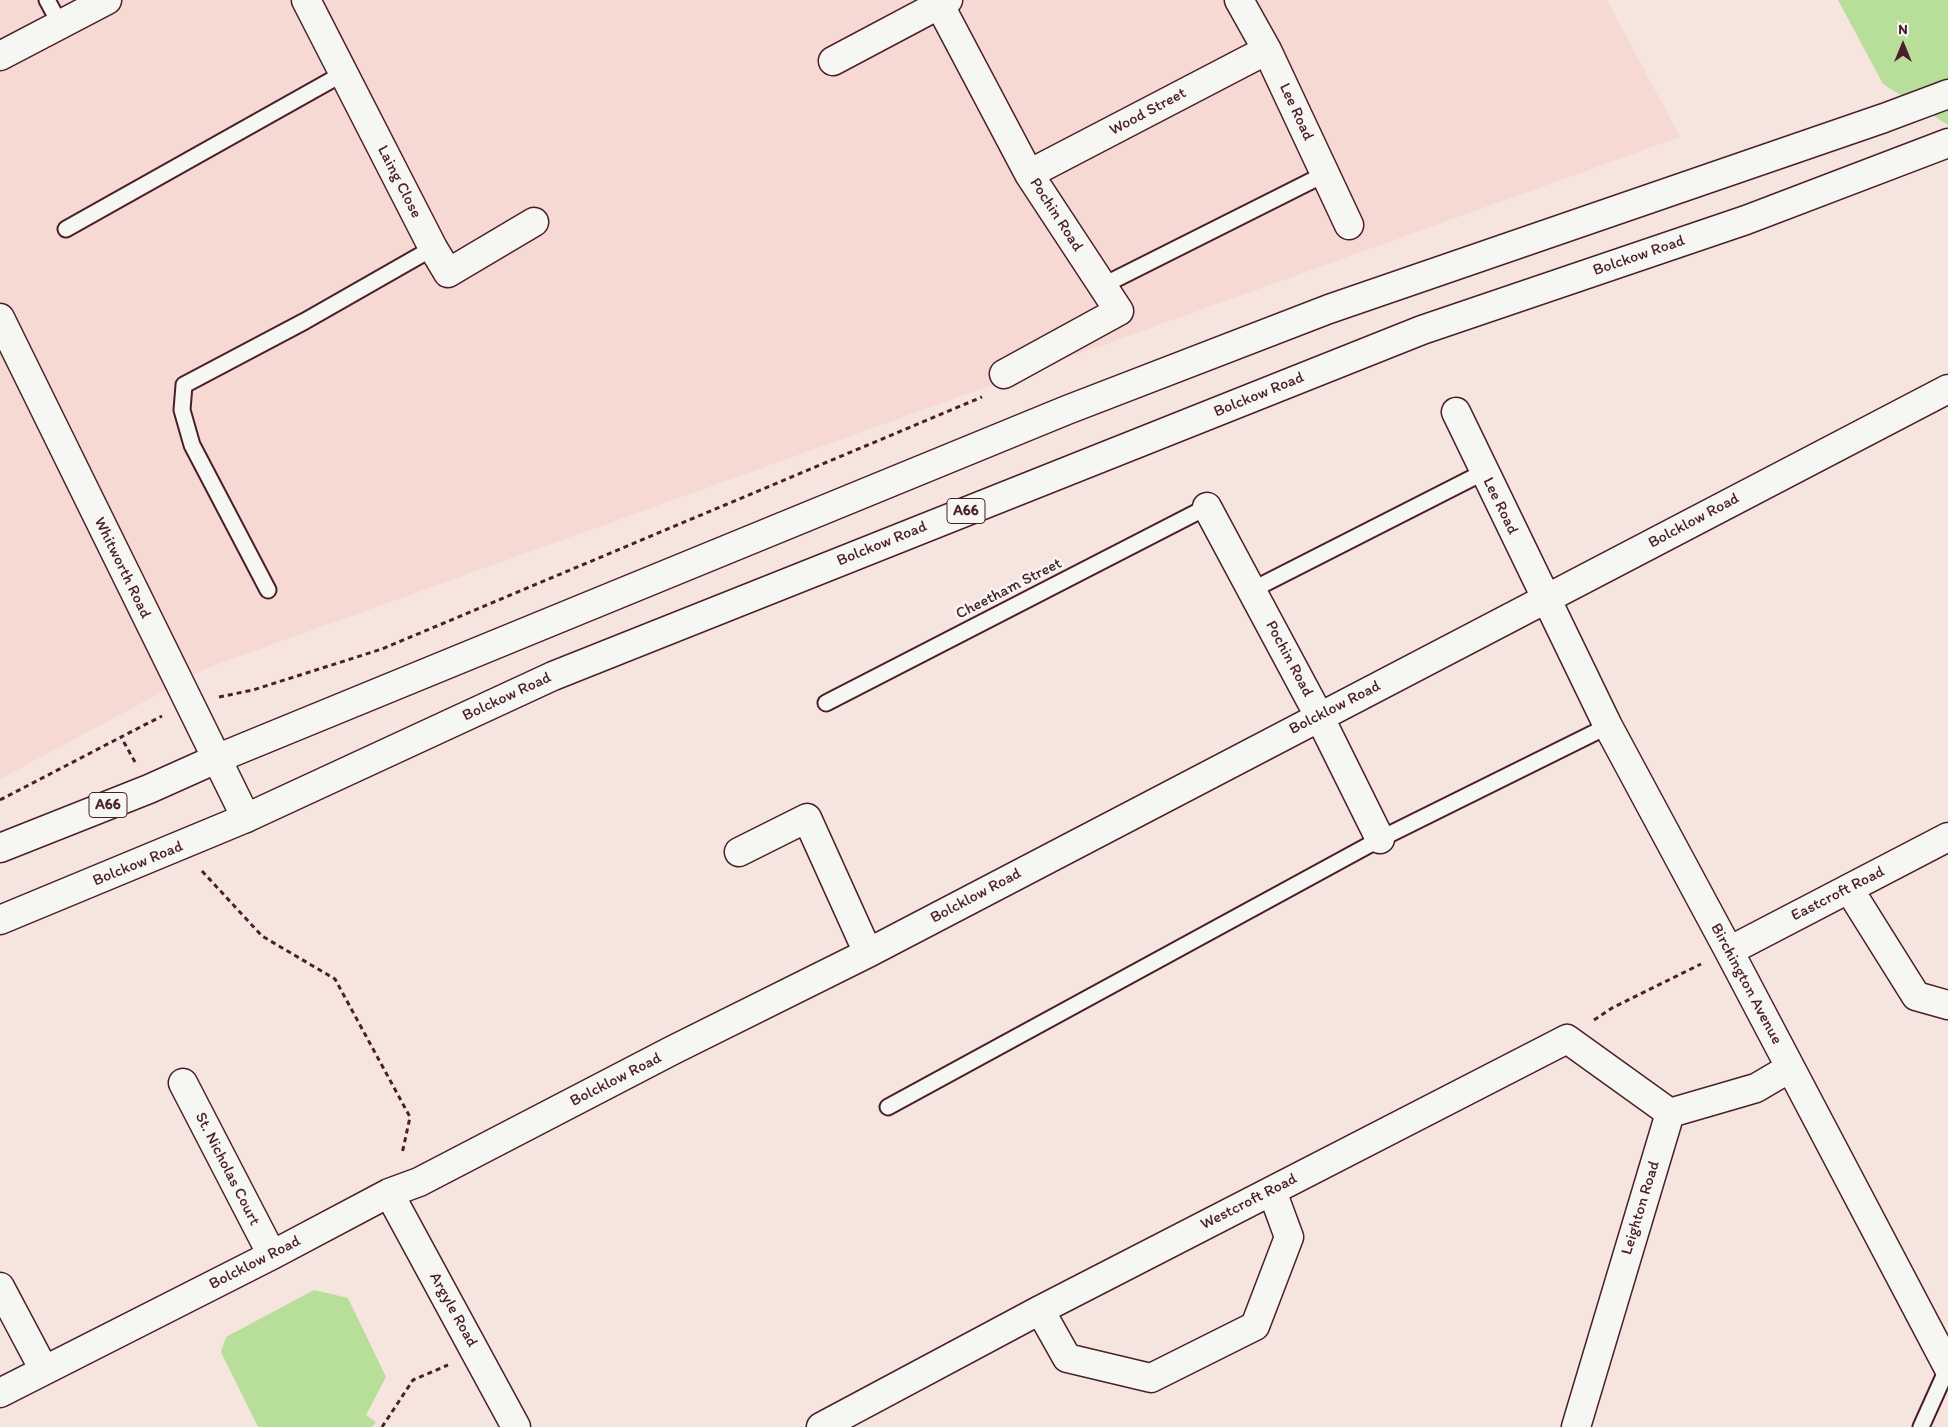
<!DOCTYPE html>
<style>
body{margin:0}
#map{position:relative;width:1948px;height:1427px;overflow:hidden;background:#f6e5df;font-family:Itim,sans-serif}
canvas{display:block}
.north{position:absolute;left:1878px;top:20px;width:50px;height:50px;-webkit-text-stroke:4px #f6f6f2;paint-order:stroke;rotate:0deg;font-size:14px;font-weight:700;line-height:20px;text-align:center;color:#4a1f2b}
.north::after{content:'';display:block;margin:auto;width:18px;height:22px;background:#4a1f2b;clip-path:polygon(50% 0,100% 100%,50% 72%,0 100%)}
</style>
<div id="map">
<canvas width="1948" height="1427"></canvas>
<div class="north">N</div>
</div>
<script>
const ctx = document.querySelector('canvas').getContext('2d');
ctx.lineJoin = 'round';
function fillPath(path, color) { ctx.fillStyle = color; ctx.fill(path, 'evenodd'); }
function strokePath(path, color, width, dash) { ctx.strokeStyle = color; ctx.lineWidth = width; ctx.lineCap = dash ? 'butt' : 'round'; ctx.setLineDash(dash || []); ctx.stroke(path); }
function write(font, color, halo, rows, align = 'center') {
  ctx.font = font + ' Itim,sans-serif'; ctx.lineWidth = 5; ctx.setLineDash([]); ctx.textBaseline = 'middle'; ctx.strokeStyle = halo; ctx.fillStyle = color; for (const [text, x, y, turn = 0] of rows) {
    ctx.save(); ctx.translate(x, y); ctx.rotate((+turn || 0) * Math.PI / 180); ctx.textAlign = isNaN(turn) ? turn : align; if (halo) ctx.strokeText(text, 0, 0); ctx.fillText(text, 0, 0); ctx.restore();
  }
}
const built = new Path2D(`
 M0,0H1607L1680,137L207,668L0,779Z`);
const green = new Path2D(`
 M1838,0H1948V125L1883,84Z
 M314,1290L348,1298L386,1377L366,1415L376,1422L372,1427H258L221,1352L226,1337Z`);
const path = new Path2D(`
 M219,697L253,690L382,649L982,397
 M135,762L121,737L162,716
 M0,800L123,736
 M202,871L262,936L335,979L410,1117L402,1154
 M1594,1020L1612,1008L1701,964
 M382,1427L413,1380L448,1365`);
const lane = new Path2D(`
 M47,0L60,24
 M66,229L344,73
 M1102,286L1325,174
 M268,590L192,445L182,410L184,385L305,321L433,248
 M1252,590L1484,472
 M826,703L1207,507
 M888,1107L1380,839L1608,726
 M1921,1427L1948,1367`);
const street = new Path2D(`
 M306,0L433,248L448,273L534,222
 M937,0L1029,174L1119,311L1004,374
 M1239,0L1267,50L1349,225
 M0,56L107,0
 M833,61L948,0
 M1029,174L1267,50
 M0,318L246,818
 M1456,412L1608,726L1729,951L1948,1367
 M1207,507L1319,716L1380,839
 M739,852L807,818L868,953
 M1849,889L1916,996L1948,1005
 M1729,951L1948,837
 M183,1083L272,1255
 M389,1193L516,1427
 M0,1287L44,1370
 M1040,1310L1067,1358L1151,1378L1255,1326L1289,1237L1272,1191
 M0,1393L272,1255L389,1193L419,1182L673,1050L868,953L1948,389
 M821,1427L1040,1310L1567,1039L1670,1113
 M1576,1427L1670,1113L1756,1088L1790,1068`);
const highway = new Path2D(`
 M0,848L149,789L216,759L1067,410L1329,309L1884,118L1948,94
 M0,920L246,818L553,676L1422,330L1746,220L1948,143`);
const shields = [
 [966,511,38],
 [108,805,38]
];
const shieldNames = [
 ["A66",966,511],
 ["A66",108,805]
];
const streetNames = [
 ["Wood Street",1148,112,-28],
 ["Lee Road",1296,112,65],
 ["Laing Close",399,182,63],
 ["Pochin Road",1056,215,57],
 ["Bolckow Road",1639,256,-19],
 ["Bolckow Road",1259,395,-22],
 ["Lee Road",1500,506,64],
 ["Bolcklow Road",1694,521,-28],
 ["Bolckow Road",882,544,-22],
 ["Whitworth Road",122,568,64],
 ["Cheetham Street",1009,589,-27],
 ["Pochin Road",1289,659,62],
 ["Bolckow Road",507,697,-25],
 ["Bolcklow Road",1335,708,-27],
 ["Bolckow Road",138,864,-22],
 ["Eastcroft Road",1838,894,-27],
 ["Bolcklow Road",976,896,-28],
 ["Birchington Avenue",1746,984,62],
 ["Bolcklow Road",616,1080,-27],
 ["St. Nicholas Court",227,1169,63],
 ["Westcroft Road",1249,1202,-27],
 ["Leighton Road",1641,1208,-73],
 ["Bolcklow Road",255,1263,-27],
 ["Argyle Road",453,1310,61]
];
fillPath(built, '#f6d9d2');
fillPath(green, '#b8df9a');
strokePath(lane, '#4a1f2b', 19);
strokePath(street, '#4a1f2b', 31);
strokePath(highway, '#4a1f2b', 31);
strokePath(path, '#4a1f2b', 3, [5, 4]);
strokePath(lane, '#f6f6f2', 15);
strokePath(street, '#f6f6f2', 28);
strokePath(highway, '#f6f6f2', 28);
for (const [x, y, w] of shields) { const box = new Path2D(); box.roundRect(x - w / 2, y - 12.5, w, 25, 4); ctx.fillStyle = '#f6f6f2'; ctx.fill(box); strokePath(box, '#4a1f2b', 1); }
write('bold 15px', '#4a1f2b', null, shieldNames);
write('16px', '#4a1f2b', '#f6f6f2', streetNames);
</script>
